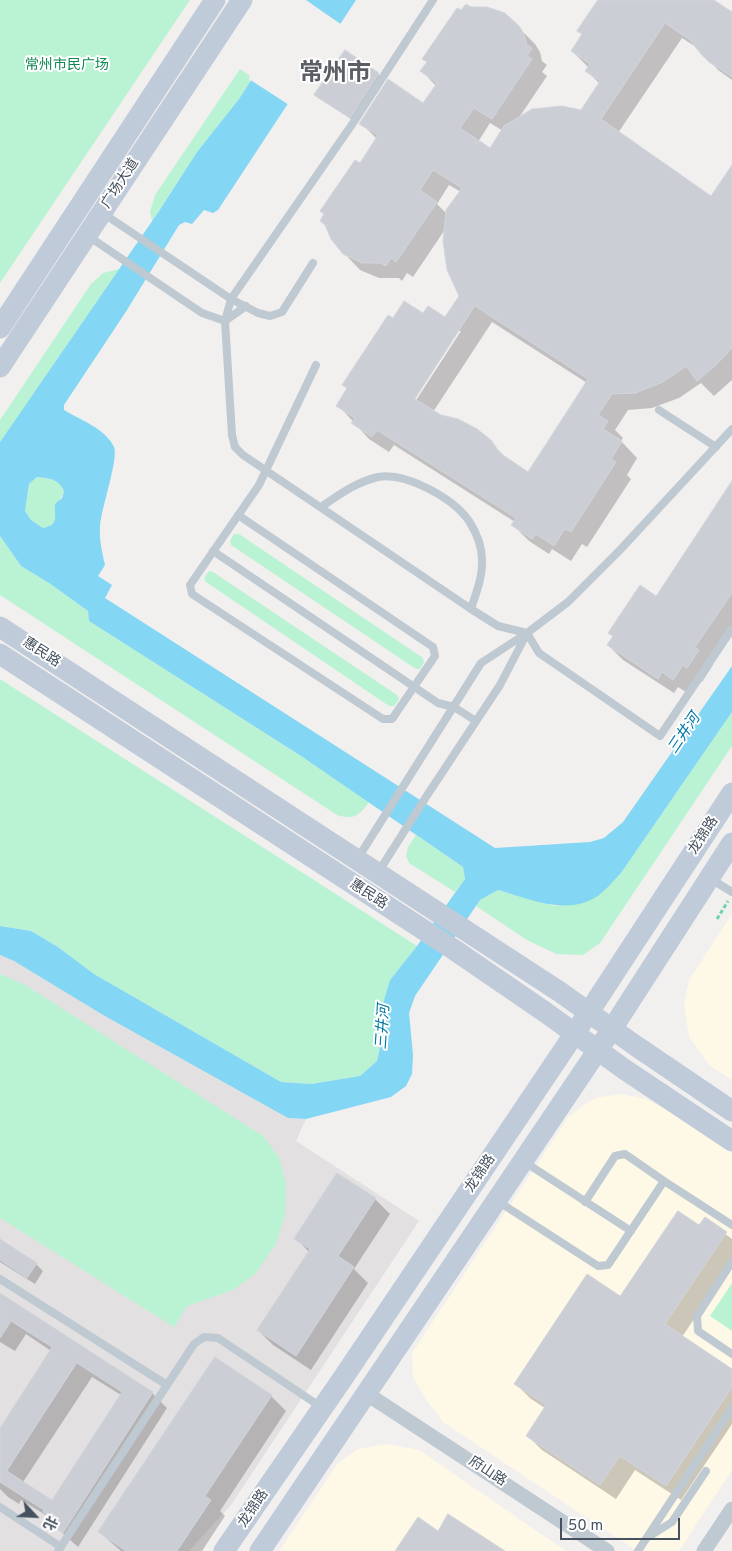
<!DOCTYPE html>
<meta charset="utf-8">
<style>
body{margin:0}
#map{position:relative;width:732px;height:1551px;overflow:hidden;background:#f2efef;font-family:Overpass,"Noto Sans SC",sans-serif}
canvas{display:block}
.north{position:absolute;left:10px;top:1491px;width:50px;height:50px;-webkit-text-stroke:4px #fff;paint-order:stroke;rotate:115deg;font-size:14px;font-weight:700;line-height:20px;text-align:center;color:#45515e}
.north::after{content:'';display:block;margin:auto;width:18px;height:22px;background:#45515e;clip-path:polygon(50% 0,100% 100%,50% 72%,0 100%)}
.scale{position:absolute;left:560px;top:1518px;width:120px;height:22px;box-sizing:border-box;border:2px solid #45515e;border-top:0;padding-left:6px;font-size:15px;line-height:18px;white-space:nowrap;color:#45515e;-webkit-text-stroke:4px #fff;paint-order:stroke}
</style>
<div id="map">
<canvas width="732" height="1551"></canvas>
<div class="north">北</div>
<div class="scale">50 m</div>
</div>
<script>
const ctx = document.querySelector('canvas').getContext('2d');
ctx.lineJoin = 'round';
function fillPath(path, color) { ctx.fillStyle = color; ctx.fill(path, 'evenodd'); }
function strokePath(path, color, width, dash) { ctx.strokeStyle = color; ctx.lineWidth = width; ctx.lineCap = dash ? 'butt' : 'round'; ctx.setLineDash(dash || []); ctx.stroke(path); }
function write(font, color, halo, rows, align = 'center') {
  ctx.font = font + ' Overpass,"Noto Sans SC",sans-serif'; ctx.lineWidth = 4; ctx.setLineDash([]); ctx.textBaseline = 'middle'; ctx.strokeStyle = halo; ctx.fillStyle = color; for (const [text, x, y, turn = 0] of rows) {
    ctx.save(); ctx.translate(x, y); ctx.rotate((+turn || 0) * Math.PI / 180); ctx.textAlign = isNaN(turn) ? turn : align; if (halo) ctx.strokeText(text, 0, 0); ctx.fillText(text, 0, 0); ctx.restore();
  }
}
const commercial = new Path2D(`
 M732,914V1080L709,1065L689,1037L684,1005L689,980Z
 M622,1094L646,1099L671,1112L732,1153V1470L679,1551H637L443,1422L425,1398L413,1377L412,1353L569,1116L595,1098Z
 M387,1444L419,1450L566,1551H279L338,1463L358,1449Z`);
const education = new Path2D(`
 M0,955L14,961L103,1015L288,1118L306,1119L296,1141L419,1221L231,1505L189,1551H0Z`);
const green = new Path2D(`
 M0,0H190L0,283Z
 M240,69L250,76L249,79L250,82L239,99L197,152L152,221L150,212L155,195Z
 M119,269L0,442V420L91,284L103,273Z
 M37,477C49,478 59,479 64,491L55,510C59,520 53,526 43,528L31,520L25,511L29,484Z
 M234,534H239L423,658L424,662L420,669H416L231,545L230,541Z
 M0,536L21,566L49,583L88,611L89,621L301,756L369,802C359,816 354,820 337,815L0,595Z
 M209,571L213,572L397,695L399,699L394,706H389L206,582L204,578Z
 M0,679L417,946L390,980L377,1061L360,1076L311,1084L281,1082L94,974L58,947L31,931L0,926Z
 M732,712V746L600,943L583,955L556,954L527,940L476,906L480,900L498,890L556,906L621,873Z
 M416,835L463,867L465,879L455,892L409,863L406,856L408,847Z
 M0,974L25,985L263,1136L279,1157L286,1184L285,1215L276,1244L255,1274L233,1290L187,1306L174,1327L0,1218Z
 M732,1283V1331L710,1316Z`);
const water = new Path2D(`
 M303,0H356L218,210L213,213L204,210L192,224L185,222L179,225L127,310L64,405V410C80,420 105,428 114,447C119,458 101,509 100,526C99,539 102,552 105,565L98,576L112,585L105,598L495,848L590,842L604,838L623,822L732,666V712L621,873C614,880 607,889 599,895C568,917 531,899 498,890L480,900L415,996L409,1013L413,1055L412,1074L406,1086L391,1097L306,1119L288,1118L103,1015L14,961L0,955V926L31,931L58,947L94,974L281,1082L311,1084L360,1076L377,1061L381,1041L383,1004L390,980L417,946L465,879L463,867L301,756L89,621L88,611L49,583L21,566L0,536V442L157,214L197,152L239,99ZM37,477C49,478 59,479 64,491L62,498L55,504C54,517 60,524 43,528L31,520L25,511L29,484Z`);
const pier = new Path2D(`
 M302,0H306L342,25L289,105L249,79Z`);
const shadow = new Path2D(`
 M600,0H712L732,14V80L718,70L699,49L682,38L618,133L711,198L732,167V380L714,396L701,383L679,398L652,408L628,410L615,430L623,438L621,441L637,458L627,475L631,479L587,547L582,544L571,561L552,549L549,554L529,541L513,525L515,522L394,445L389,452L369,439L338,405L348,389L344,385L393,320L424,315L445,318L460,296L446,228L413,277L407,273L402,281L399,278H379L360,270L344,253L360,165L377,139L361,123L423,105L436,86L422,71L519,28L535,44L540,52L542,61L547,65L542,72L547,76L518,119L582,111L600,84L587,71L589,68L572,51L583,35ZM490,123L503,131L490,149L478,142ZM449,185L461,192L447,214L437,204ZM492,322L587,383L528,473L506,458L484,435L433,412ZM458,331H461L413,405L411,404Z
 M378,74L382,78L354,121L320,99Z
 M732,483V629L710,662L713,665L702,682L698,679L689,694L678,687L674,693L623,660L608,645L614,637L610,633L657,598Z
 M375,1199L390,1214L354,1269L368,1283L311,1370L273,1345L258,1330L309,1252L296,1238Z
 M705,1219L732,1239V1262L682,1337L732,1370V1424L681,1500L635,1470L616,1499L542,1450L527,1435L545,1408L531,1399L516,1384L621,1297L699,1227Z
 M0,1240L36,1264L43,1271L35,1284L0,1262Z
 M0,1294L152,1393L167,1408L78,1547L58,1529L59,1527L52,1519L21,1500L19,1504L8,1497L0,1489V1432L51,1351L26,1334L15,1351L0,1342ZM92,1377L121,1395L53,1501L23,1482Z
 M215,1358L271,1396L286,1411L220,1511L225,1516L202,1551H121L99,1532Z`);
const building = new Path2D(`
 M598,0H714L732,12V77L709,62L701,54L690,40L665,23L601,119L711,196L732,165V348L716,365L697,381L686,366L663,382L635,393L612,394L598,415L608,421L603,429L622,441L611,459L616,462L571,532L565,529L554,546L536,534L532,539L511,525L516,518L377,430L372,437L351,423L355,418L336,406L347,388L342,385L388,315L393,318L404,301L423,313L428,306L445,317L459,296L447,270L443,241L446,210L462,188L433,170L420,190L437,202L396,262L391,258L386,266L381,263H362L343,254L331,239L325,225L320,221L324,214L320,211L355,160L360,163L378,135L359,124L388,79L423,103L437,83L420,71L427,62L422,59L457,8L461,10L466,4L471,7H487L505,13L520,27L524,35L527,45L532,48L527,56L532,59L492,119L474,108L460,128L478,140L475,144L480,141L490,148L504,126L532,109L562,106L581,110L600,81L585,71L590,64L571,51L582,34L577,31ZM475,306L588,379L528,472L500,453L491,440L477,429L458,419L441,415L415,399Z
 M345,50L379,73L350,118L314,95Z
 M732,481V593L695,647L699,650L687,668L683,665L673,680L662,672L658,679L607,645L613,636L608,633L640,585L656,596Z
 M337,1173L376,1198L338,1256L354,1267L296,1356L257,1330L310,1249L294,1239Z
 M678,1211L699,1225L705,1217L727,1232L665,1324L732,1369V1387L666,1486L620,1456L600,1485L526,1436L546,1405L514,1384L587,1274L620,1296Z
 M0,1239L37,1263L27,1278L0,1260Z
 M0,1293L153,1392L63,1533L56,1529L60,1523L43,1512L44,1510L0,1482V1428L52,1347L11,1321L0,1338ZM77,1363L122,1392L52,1500L7,1471Z
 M215,1357L272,1395L205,1496L211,1500L177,1551H126L98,1532Z
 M448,1514L505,1551H395L418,1517L438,1531Z`);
const path = new Path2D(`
 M717,919L728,901`);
const lane = new Path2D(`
 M433,0L353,123L231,299L225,321L232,435L235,447L243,455L471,609L498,626L527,633L568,602L620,550L732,429
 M104,214L231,299L258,313L270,316L282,312L313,263
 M88,236L202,313L225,321L246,306
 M659,410L716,447
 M321,507C339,495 356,482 378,477C406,472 453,498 469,521C476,532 482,546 482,560C483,576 476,593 471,609
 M238,515L433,647L435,656L392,719H383L192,594L190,585L259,485L316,365
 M213,551L438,703L454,707L476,721
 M527,633L539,653L660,736L732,629
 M358,858L481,663L527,633
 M379,871L426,797L500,685L526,635
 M711,879L732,892
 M523,1161L631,1231
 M499,1202L598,1266L608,1265L664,1181L732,1225
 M585,1202L615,1156L625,1154L664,1181
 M732,1262L697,1316L698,1331L732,1354
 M0,1279L167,1385
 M0,1507L61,1547
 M650,1536L672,1522L706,1471
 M58,1551L194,1344L204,1337L218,1338L321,1407
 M638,1551L732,1408`);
const street = new Path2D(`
 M367,1394L607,1551
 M704,1551L732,1509`);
const secondary = new Path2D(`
 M0,328L215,0
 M0,367L242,0
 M0,627L560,992L636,1046L732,1111
 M0,654L453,949L545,1012L624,1069L732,1141
 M224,1551L343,1378L589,1012L732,793
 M260,1551L612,1029L732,843`);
const parkNames = [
 ["常州市民广场",67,66]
];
const streetNames = [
 ["广场大道",121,184,-57],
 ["惠民路",41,653,33],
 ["龙锦路",704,836,-57],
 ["惠民路",368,895,33],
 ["龙锦路",481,1174,-56],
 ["府山路",487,1472,33],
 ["龙锦路",254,1509,-56]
];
const waterNames = [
 ["三井河",685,734,-56],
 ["三井河",384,1027,-86]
];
const townNames = [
 ["常州市",335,75]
];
fillPath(commercial, '#fef8e7');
fillPath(education, '#e3e0e1');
fillPath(green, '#baf3d3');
fillPath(water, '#83d6f4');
fillPath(pier, '#f2efef');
fillPath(shadow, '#0003');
fillPath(building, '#cbced4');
strokePath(building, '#d2d5db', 1);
strokePath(path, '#6ed4a8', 3, [4, 2.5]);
strokePath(lane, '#bec9d2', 8);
strokePath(street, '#bec9d2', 15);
strokePath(secondary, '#c0cbda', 21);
write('14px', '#0e8751', '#fff', parkNames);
write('14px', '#45515e', '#fff', streetNames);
write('italic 15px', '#027aa6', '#fff', waterNames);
write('bold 24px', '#5b5f65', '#fff', townNames);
</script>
